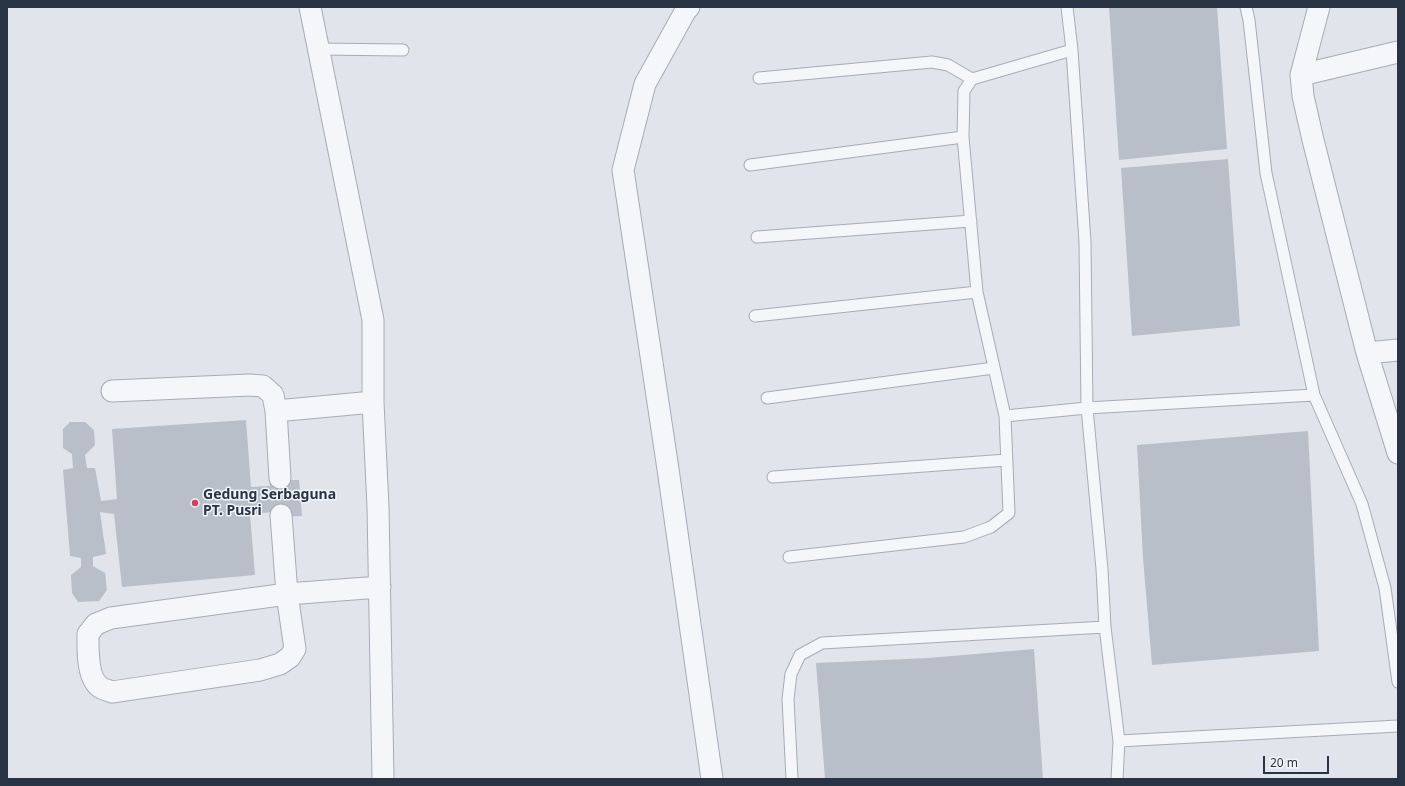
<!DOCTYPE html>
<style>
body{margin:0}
#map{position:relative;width:1405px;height:786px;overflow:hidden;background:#e1e5eb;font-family:"Noto Sans",sans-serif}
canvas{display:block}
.frame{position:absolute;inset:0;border:8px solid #283444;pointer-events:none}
.scale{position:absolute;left:1263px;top:756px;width:66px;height:18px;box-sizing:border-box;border:2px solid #283444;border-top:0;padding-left:5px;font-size:12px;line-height:14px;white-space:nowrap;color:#283444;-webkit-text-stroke:3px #f1f4f8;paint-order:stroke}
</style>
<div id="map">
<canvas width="1405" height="786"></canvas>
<div class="frame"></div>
<div class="scale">20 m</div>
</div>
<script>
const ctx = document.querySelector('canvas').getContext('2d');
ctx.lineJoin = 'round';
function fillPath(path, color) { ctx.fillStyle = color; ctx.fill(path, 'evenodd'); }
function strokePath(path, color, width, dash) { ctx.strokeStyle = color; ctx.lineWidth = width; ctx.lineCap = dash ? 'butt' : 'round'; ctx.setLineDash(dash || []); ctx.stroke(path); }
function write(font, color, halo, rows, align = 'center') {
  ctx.font = font + ' "Noto Sans",sans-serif'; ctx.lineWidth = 3; ctx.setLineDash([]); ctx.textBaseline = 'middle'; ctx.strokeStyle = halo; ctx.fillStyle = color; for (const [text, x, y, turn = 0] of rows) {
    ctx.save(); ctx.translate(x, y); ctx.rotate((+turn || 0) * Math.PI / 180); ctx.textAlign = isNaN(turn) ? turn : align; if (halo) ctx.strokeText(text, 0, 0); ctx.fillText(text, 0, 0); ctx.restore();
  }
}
const building = new Path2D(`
 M1109,7H1217L1227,149L1119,160Z
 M1228,159L1240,326L1132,336L1121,168Z
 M246,420L251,487L270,486V480H299L302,516L275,517L274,512L250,514L255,575L122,587L114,514L100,512L106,554L93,557V566L105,573L107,590L99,601L78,602L72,593L71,575L81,567V558L70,556L63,470L73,468L72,454L63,448V429L70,422H85L94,430L95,445L85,455L87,468H95L101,501L117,499L112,429Z
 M1308,431L1319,651L1152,665L1143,558L1137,445Z
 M1034,649L1043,779H825L816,663L928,658Z`);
const streetTunnel = new Path2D(`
 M280,478L281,515`);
const lane = new Path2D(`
 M1067,7L1072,50L1085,242L1087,408L1102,569L1105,627L1119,741L1117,779
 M1246,7L1249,20L1266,173L1314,395L1362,504L1385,588L1398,682
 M319,49L403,50
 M1072,50L972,79L964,91L963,137L977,292L1005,416L1087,408L1314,395
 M759,78L932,62L948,65L972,79
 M750,165L963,137
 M757,237L971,221
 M755,316L977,292
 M767,398L994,368
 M773,477L1007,460
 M789,557L964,537L991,527L1009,513L1005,416
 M1119,741L1398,726
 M792,779L788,699L791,674L800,655L822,643L1105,627`);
const street = new Path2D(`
 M310,7L373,320V402L378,507L383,779
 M689,7L686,10L645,84L623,170L668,469L712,779
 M1319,7L1301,75L1303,96L1313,140L1367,353L1398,453
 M1301,75L1398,52
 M1367,353L1398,350
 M112,391L250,385L263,386L273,395L276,411L280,478
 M276,411L373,402
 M281,515L287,594L380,587
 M287,594L295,649L290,657L280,664L260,670L112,692C106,690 99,688 96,683C87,672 88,648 88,634L96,624L111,618Z`);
const markers = [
 [195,503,4,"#da3c5c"]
];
const poiNames = [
 ["Gedung Serbaguna",203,495],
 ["PT. Pusri",203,511]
];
fillPath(building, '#b8bfc9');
strokePath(streetTunnel, '#bcc2ca', 21, [21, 10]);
strokePath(lane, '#a6acb6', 13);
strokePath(street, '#a6acb6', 23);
strokePath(lane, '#f4f6f9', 11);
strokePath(street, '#f4f6f9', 21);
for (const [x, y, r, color] of markers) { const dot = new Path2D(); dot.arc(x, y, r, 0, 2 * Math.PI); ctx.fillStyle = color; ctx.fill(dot); strokePath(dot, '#f1f4f8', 1.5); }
write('bold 14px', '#283444', '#f1f4f8', poiNames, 'left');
</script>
